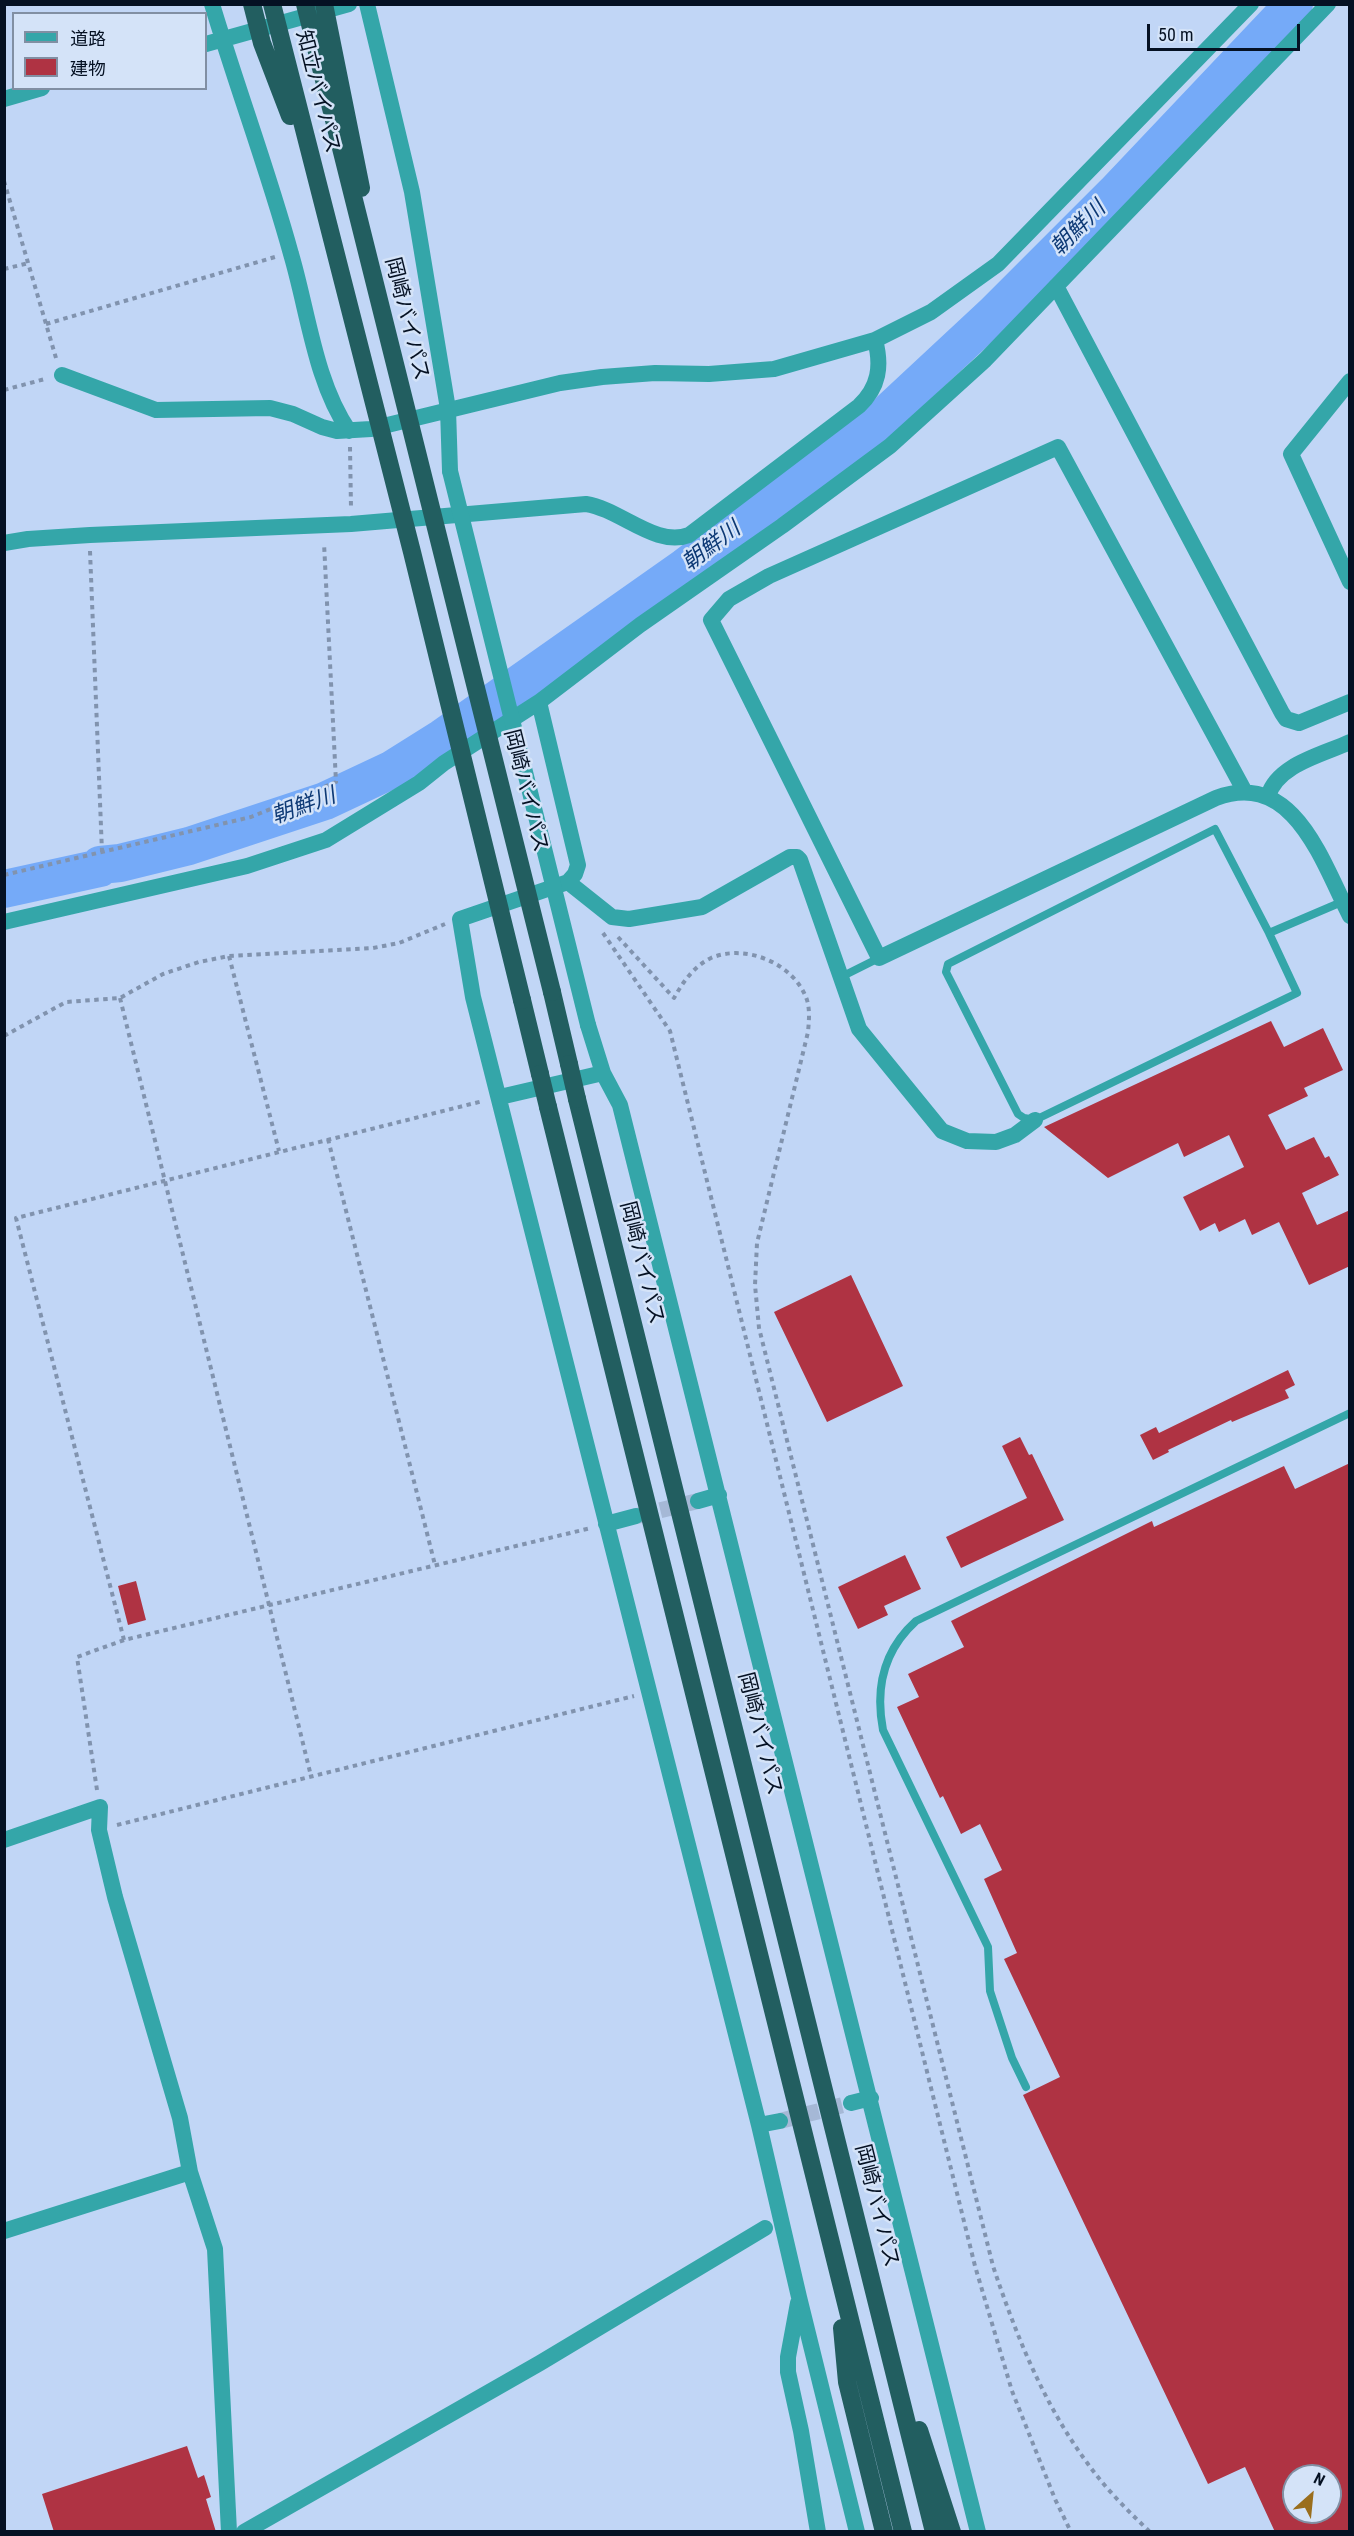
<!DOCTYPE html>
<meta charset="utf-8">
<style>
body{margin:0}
#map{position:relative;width:1354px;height:2536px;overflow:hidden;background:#c1d6f6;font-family:"Roboto Condensed","Noto Sans JP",sans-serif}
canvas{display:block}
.frame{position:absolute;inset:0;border:6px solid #051123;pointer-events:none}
.legend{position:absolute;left:12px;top:12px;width:195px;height:78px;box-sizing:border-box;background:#d4e3f8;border:2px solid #818fa3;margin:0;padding:8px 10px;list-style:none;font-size:18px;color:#051123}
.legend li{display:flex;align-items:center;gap:12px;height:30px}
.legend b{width:30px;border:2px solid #818fa3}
.north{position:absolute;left:1282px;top:2464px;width:60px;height:60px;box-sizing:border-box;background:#d4e3f8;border:2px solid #818fa3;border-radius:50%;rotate:27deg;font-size:16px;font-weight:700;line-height:24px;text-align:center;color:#051123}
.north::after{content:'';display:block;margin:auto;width:21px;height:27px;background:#9a6e1d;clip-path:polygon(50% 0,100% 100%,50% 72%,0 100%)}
.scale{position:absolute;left:1147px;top:24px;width:153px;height:27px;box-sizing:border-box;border:3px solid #051123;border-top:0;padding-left:8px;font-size:18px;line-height:21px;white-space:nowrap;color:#051123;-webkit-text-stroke:4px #d4e3f8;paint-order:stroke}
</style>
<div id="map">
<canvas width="1354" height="2536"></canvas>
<div class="frame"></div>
<ul class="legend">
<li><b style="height:8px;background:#34a6a9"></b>道路</li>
<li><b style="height:16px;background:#af3343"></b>建物</li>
</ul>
<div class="north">N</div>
<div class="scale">50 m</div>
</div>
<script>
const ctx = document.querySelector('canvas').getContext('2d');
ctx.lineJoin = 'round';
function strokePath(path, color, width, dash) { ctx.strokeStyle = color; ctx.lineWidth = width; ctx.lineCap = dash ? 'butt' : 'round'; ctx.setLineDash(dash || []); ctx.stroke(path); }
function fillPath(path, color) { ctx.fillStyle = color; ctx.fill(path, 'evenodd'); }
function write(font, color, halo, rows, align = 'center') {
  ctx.font = font + ' "Roboto Condensed","Noto Sans JP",sans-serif'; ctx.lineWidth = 5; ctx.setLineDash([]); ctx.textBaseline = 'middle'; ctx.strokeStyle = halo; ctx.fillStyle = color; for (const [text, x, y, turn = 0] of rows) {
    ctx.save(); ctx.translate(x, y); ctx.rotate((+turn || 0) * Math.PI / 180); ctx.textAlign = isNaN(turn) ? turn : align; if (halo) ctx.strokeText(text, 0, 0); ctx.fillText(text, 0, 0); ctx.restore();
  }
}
const river = new Path2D(`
 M4,889L100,868V865L120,863L189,846L325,801L391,770L442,738L685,567L878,422L994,314L1115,193L1294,4`);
const building = new Path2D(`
 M1271,1021L1284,1047L1323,1028L1343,1070L1304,1088L1308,1096L1268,1115L1286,1150L1314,1137L1325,1158L1329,1156L1339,1175L1302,1193L1317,1225L1350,1210V1266L1309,1285L1279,1222L1252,1235L1245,1219L1219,1232L1215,1223L1200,1231L1183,1197L1244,1167L1229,1135L1184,1157L1178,1143L1108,1178L1044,1127Z
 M851,1275L903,1386L827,1422L774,1312Z
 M1288,1370L1295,1385L1285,1390L1289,1398L1232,1422L1231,1420L1168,1450L1169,1452L1153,1460L1140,1435L1156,1427L1159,1433Z
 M1020,1437L1029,1455L1032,1454L1064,1520L961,1568L946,1537L1027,1498L1002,1446Z
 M1350,1463V2532H1275L1245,2467L1208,2484L1023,2095L1060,2077L1004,1959L1017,1953L984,1879L1002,1870L980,1824L961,1834L943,1796L940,1798L897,1707L919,1697L908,1674L964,1647L951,1621L1152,1521L1154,1527L1284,1466L1295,1489ZM1294,2476H1330V2512H1294Z
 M905,1555L921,1589L884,1606L888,1615L858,1629L838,1587Z
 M136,1581L146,1620L128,1625L118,1586Z
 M187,2446L198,2478L204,2475L211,2497L206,2499L216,2532H54L42,2494Z`);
const minorTunnel = new Path2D(`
 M637,1516L698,1501
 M780,2121L851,2103`);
const path = new Path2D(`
 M4,181L56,358
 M4,269L29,263
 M46,324L275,257
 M4,390L45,379
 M350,447L351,508
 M90,551L102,852
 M4,875L251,817L336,782L324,543
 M603,933L670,1031L975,2266L1012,2391L1055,2499L1071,2532
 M618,937L674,998C683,982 694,966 711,958C746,943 795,964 807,1000C810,1010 809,1021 808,1032L757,1243L755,1285L759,1328L993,2266C1016,2335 1044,2405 1088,2464C1106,2489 1128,2511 1150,2532
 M229,956L279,1151
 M120,998L311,1776
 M4,1036L66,1002L120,998L163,974L199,962L229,956L373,948L399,943L445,924
 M328,1139L435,1565
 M124,1640L16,1218L483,1101
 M97,1790L77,1657L124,1640L591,1528
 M117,1825L634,1696`);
const service = new Path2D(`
 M1215,829L1269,933L1297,993L1035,1120L1024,1118L1018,1114L946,972L948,964Z
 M1269,933L1344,901
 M841,977L879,958
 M1026,2087L1012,2058L990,1991L988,1947L883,1730C875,1688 884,1650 916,1621L1350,1413`);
const minor = new Path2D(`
 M212,4C237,88 268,170 291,254C308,311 315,382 349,431
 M367,4L412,192L448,409L450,471
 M206,44L349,4
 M4,99L42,88
 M1056,286L1282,713L1286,719L1299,723L1350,702
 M62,375L156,410L270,408L293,414L322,427L337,431L371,429L560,383L602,377L655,373L709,374L774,369L875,340L931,312L998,264L1251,4
 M1350,381L1291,454L1350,582
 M4,543L28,539L90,535L351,524L586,504C620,509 656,548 689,535L859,406C879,387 882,366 875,340
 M539,702L578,865L575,874L568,882L460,919L473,997L759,2125L799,2297L857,2532
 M1245,792L1058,447L769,576L729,599L711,620L879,958L1216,798C1294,769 1322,862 1350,916
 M1268,796C1278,764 1322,755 1350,742
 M568,882L612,917L629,919L702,907L790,857H797L800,860L859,1029L942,1131L967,1141L996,1142L1015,1135L1035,1120
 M4,922L247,866L326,840L419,783L444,763L539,702L640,625L782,526L890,446L985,360L1328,4
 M588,1025L603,1073
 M500,1097L603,1073L620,1105L978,2532
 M698,1501L719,1495
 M606,1524L636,1516
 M4,1840L100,1807L99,1830L115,1897L180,2118L190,2172L215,2249L229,2532
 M851,2103L871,2098
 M759,2125L780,2121
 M4,2231L190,2172
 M798,2303L788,2357V2372L801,2431L818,2532
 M244,2532L540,2363L765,2228`);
const trunk = new Path2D(`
 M552,992L569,1064
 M522,1000L540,1074
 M577,1099L934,2532
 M548,1107L903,2532
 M842,2328L847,2382L884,2532
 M919,2430L952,2532`);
const minorBridge = new Path2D(`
 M450,471L588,1025`);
const trunkBridge = new Path2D(`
 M252,4L262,43L290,116
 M272,4L412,552L522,1000
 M305,4L552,992
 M324,4L361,188
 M569,1064L577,1099
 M540,1074L548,1107`);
const streetNames = [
 ["知立バイパス",317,92,76],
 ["岡崎バイパス",406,319,76],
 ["岡崎バイパス",525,791,76],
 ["岡崎バイパス",641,1263,76],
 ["岡崎バイパス",759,1734,76],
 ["岡崎バイパス",876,2206,76]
];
const waterNames = [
 ["朝鮮川",1079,229,-45],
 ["朝鮮川",712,547,-37],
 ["朝鮮川",304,807,-20]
];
strokePath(river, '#75aaf8', 38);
fillPath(building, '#af3343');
strokePath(minorTunnel, '#a5b8d6', 16, [16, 8]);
strokePath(path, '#8193ae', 4, [4.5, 4.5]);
strokePath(service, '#34a6a9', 8);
strokePath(minor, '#34a6a9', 16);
strokePath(trunk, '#225e60', 18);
strokePath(minorBridge, '#34a6a9', 16);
strokePath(trunkBridge, '#225e60', 18);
write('21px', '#051123', '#d4e3f8', streetNames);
write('italic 22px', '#0d3975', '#d4e3f8', waterNames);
</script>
